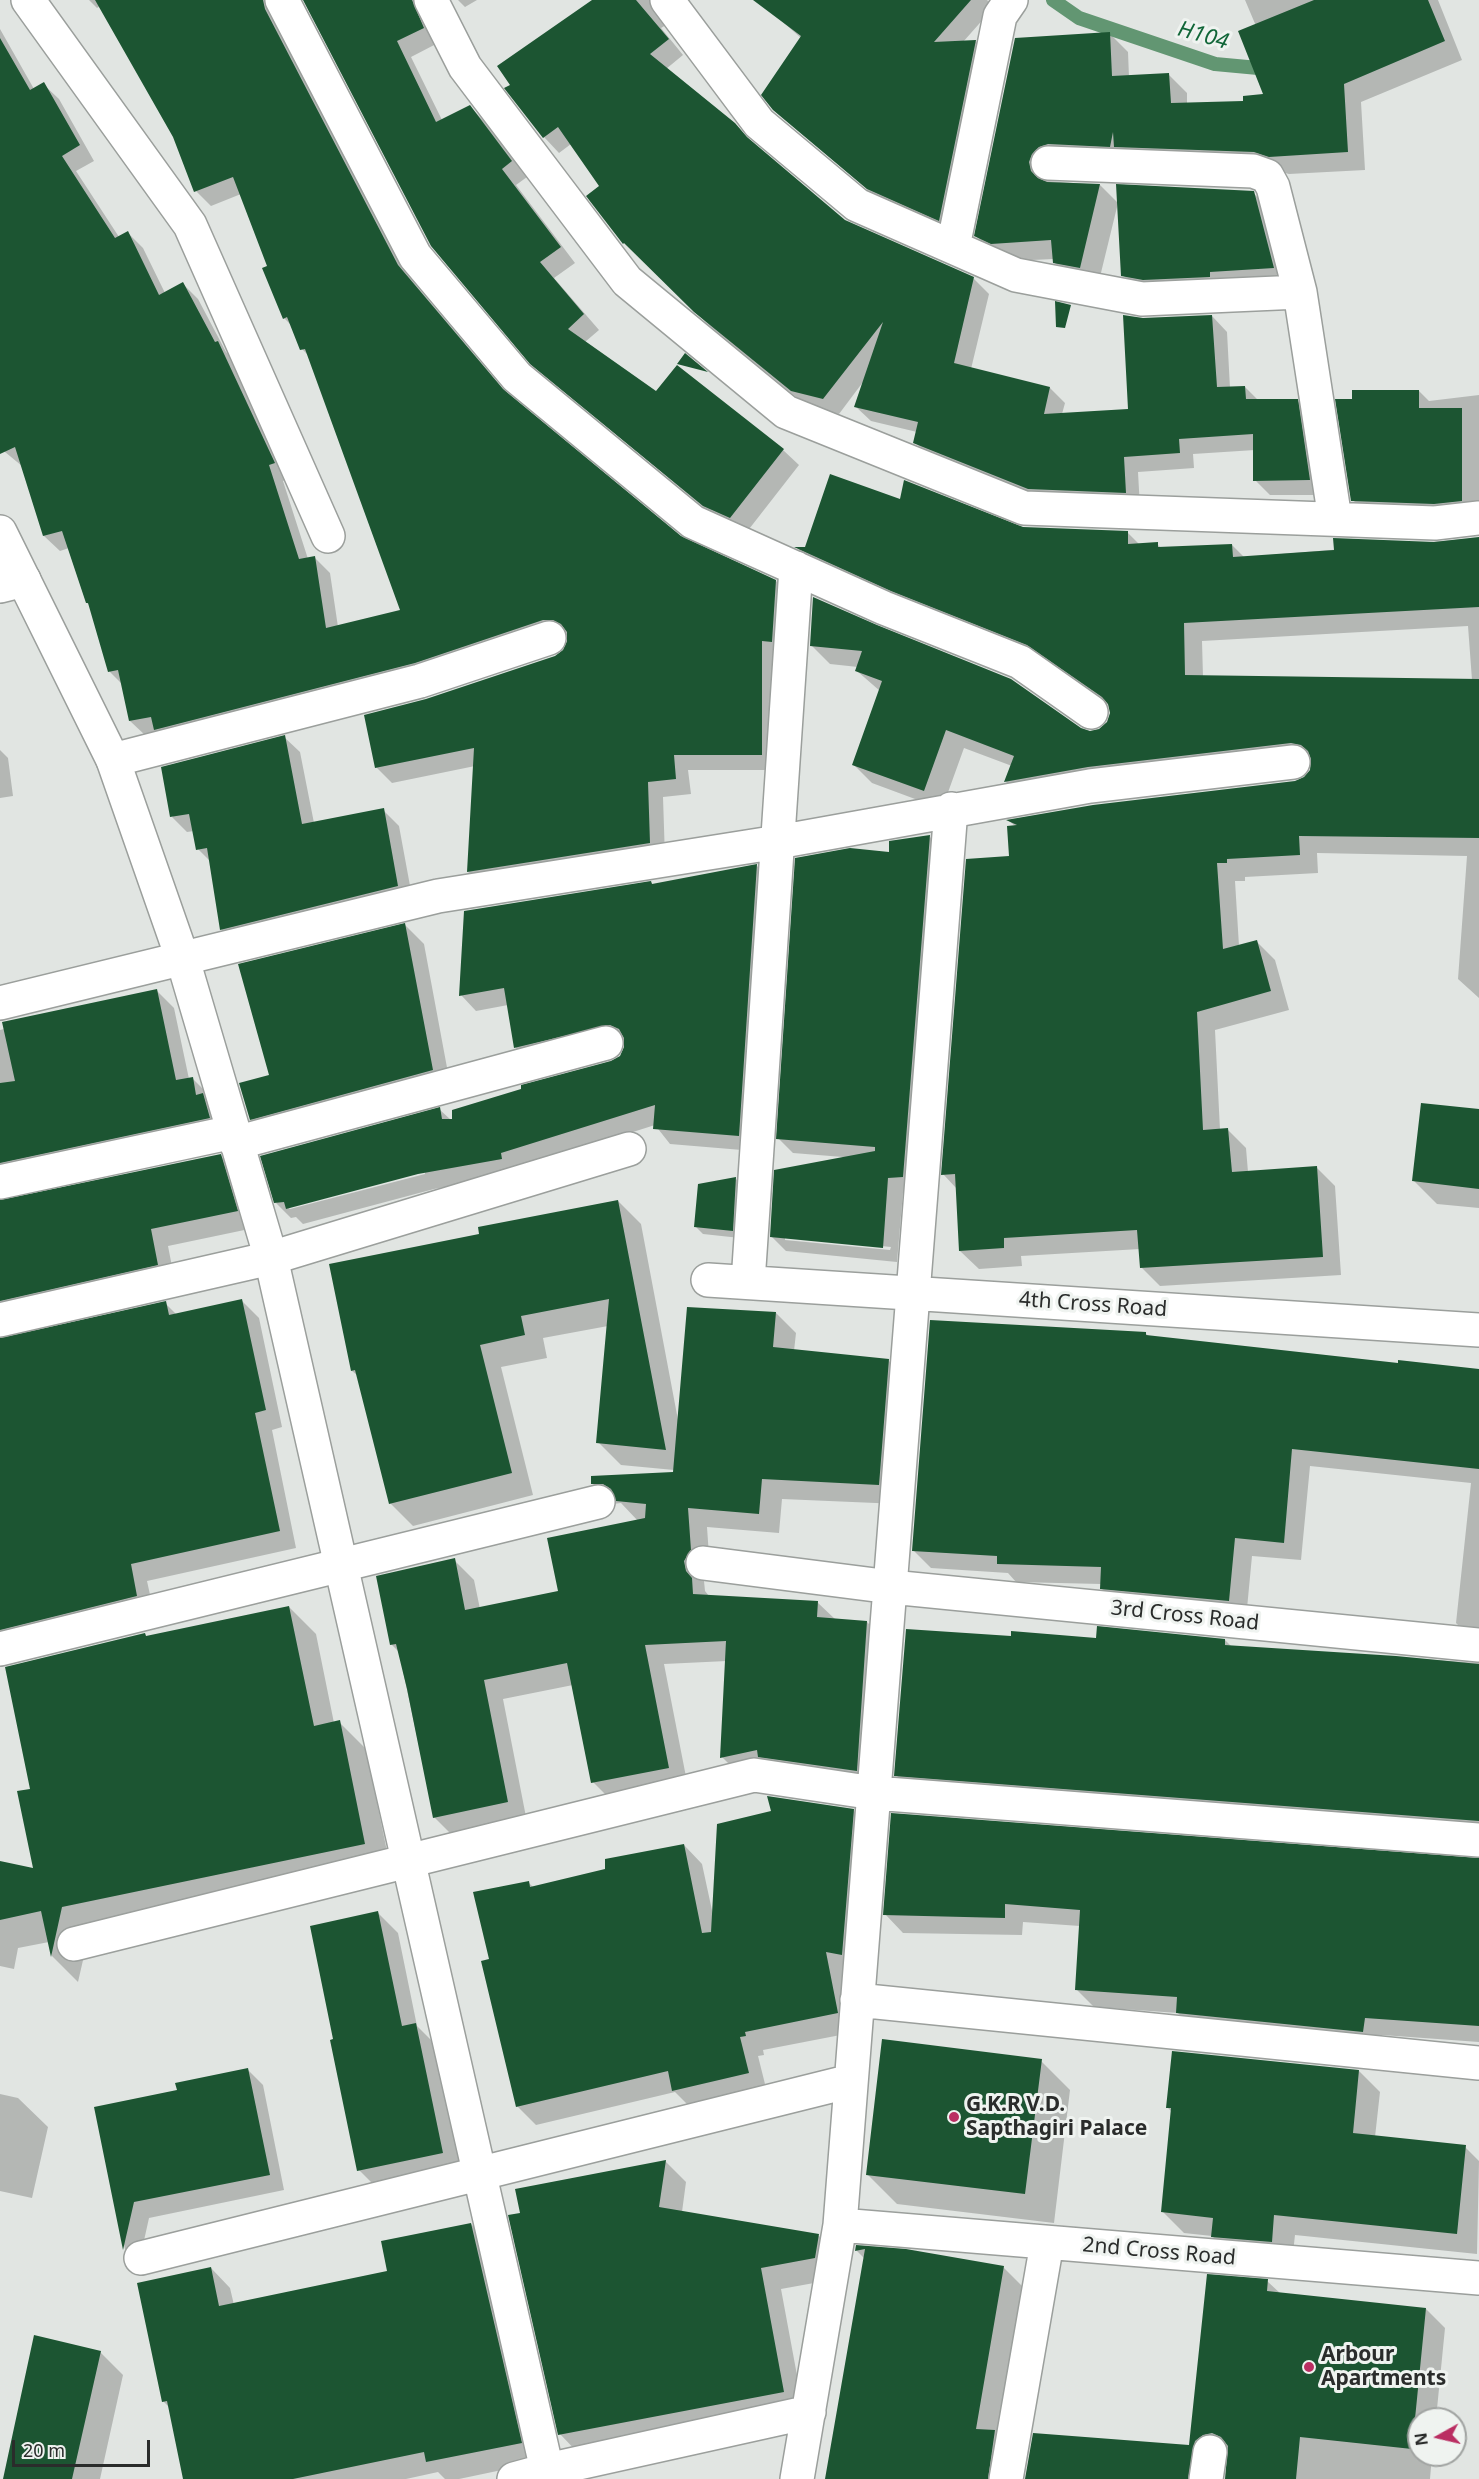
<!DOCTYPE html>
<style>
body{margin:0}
#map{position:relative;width:1479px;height:2479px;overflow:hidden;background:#e1e5e2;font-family:"Noto Sans",sans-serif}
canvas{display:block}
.north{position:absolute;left:1407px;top:2407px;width:60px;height:60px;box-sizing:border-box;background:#eff3f0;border:2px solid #a0a3a1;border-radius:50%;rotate:262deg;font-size:16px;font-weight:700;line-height:24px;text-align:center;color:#2a2c2b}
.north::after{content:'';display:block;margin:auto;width:21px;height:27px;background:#ba2e62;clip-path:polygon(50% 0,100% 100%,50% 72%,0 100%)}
.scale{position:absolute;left:12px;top:2440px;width:138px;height:27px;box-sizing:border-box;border:3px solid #2a2c2b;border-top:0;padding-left:8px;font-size:18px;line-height:21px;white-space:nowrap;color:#2a2c2b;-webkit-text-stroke:4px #eff3f0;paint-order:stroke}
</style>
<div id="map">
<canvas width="1479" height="2479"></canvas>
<div class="north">N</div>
<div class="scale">20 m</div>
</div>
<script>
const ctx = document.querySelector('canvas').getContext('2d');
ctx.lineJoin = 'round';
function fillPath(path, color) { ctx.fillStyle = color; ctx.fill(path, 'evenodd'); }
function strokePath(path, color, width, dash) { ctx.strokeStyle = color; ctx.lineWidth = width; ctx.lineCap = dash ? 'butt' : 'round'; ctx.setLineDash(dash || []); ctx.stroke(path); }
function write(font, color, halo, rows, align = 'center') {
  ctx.font = font + ' "Noto Sans",sans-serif'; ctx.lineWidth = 6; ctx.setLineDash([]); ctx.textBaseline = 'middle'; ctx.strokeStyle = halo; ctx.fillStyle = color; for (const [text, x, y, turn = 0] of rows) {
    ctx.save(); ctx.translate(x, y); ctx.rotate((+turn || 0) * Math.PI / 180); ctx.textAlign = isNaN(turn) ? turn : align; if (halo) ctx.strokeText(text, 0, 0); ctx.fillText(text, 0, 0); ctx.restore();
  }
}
const shadow = new Path2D(`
 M89,0H287L280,25L416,285L512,399L680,538L776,581L791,597L777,770H688L691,794L663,797L665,858L484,887L468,872L475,766L392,783L376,767L426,700L556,657L564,652L569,643L568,635L146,736L130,721L123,685L110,672L91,606L87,603L69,548L60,551L44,536L22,466L5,452L0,441V29L34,89L43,84L59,99L94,161L76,171L119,237L128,233L143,248L165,293L183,284L198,299L226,352L233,358L289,478L283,481L308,559L315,558L330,573L338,627L402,611L309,356L302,349L293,327L284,318L269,267L241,194L211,206L196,191L175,136L100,6L97,8Z
 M305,0H436L438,43L411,57L442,120L470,107L485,122L527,177L516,185L575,263L554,278L599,330L585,342L656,393L677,367L783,450L799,465L746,533L720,521L531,363Z
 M458,0H477L465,7Z
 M595,0H672L666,25L661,28L683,55L666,69L734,124L756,147L844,221L973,278L989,294L971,369L1050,388L1065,403L1062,414L1130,410L1142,319L1212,316L1227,332L1230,388L1245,387L1258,400H1297L1312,416L1325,495H1270L1255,480V450L1193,454L1194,468L1138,472L1140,508L1045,504L930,458L915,442L917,432L871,421L855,406L863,382L839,414L807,406L711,327L624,243L601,186L571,144L559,153L544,137Z
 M785,0H987L994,7L963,42L975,41L991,57L954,235L884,204L774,109L801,38L775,15Z
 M1245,0H1438L1462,60L1361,102L1365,170L1289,174L1273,170L1050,171L1047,181L1100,185L1118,203L1098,285L1072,281L1054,262V259L1010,261L994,254L976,236L1110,34L1128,52L1129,77L1169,75L1187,93V104L1245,102L1265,95L1256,26Z
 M1253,193L1269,208L1289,283L1138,291L1123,275Z
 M1419,391L1429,401L1479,395V520L1371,519L1353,500V401Z
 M901,501L1023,528L1127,532L1140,545L1157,544L1162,549L1232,545L1244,557L1479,538V998L1458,979L1467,856L1317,853L1318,873L1245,877V881H1235L1239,946L1257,942L1275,960L1289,1010L1215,1030L1220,1130H1228L1246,1148L1248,1172L1317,1168L1335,1186L1341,1275L1160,1286L1141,1267L1140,1249L1021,1256L1022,1266L979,1269L960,1251L957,1189L943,1174L1010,858L1015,826L1009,821L1296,782L1305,779L1311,771L1313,762L1107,785L1024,800L1006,782L1012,766L964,748L942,809L872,783L854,765L880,691L857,671L858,667L830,664L811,645L814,599L1080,729L1090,732L1100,730L1108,723L1111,713L1110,706L1047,663L815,565L798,549L806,548ZM1468,626L1472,680L1203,677L1202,641Z
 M284,737L300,752L314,823L383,810L399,826L413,902L237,945L221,929L211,862L198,849L194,831L187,832L172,817Z
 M0,750L8,758L13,796L0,798Z
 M930,837L944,852L918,1191L903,1192L897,1262L786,1251L771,1236L843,1157L793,1153L778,1138ZM785,1237L891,1247L890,1250L785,1240Z
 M757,866L772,881L754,1151L670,1144L655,1125L516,1169L517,1174L434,1189L303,1224L296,1217L291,1218L276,1203L439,1109L451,1120L621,1057L626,1048L625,1040L531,1063L516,1048L508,1005L476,1011L461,995L651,883L654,885ZM425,1171V1174L290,1209L287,1207Z
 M405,925L424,944L451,1089L270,1138L251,1119Z
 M157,991L174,1008L189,1079L192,1078L210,1096L226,1135L0,1192V1030Z
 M1479,1111V1208L1437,1204L1414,1181Z
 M220,1155L238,1173L254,1228L168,1246L175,1282L0,1331V1202Z
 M736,1179L743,1186L740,1238L703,1234L696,1227Z
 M618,1201L641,1224L678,1420L776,1313L796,1333L794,1351L888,1360L908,1380L899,1504L782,1499L779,1533L707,1527L710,1570L704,1581L705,1591L709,1596L817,1602L836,1620L867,1622L887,1642L876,1791L742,1777L722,1757L727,1661L664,1664L688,1787L613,1802L593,1782L573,1685L503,1699L527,1822L454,1837L434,1817L399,1652L391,1644L454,1560L474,1580L480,1609L560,1592L638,1521L621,1503L613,1504L593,1484L674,1474V1470L621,1465L598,1442L608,1326L543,1338L547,1358L501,1367L533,1495L413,1526L390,1503L358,1376L352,1371L481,1235Z
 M242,1301L259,1318L282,1427L272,1430L296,1548L147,1581L154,1613L16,1647L0,1631V1340L165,1303L177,1315Z
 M1145,1333L1150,1337L1399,1365L1479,1370V1642L1474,1641L1456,1623L1471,1483L1310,1466L1301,1560L1252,1556L1246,1619L1119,1606L1101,1588V1584L1016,1582L1008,1573L931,1568L913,1550Z
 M289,1607L316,1634L334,1723L339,1722L366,1749L391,1871L89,1934L78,1982L52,1956L49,1942L18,1948L14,1969L0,1966V1862L35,1870L144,1634L147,1637Z
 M1012,1638L1225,1640L1231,1646L1479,1663V1837L914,1793L896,1775Z
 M853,1810L872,1829L856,2032L763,2050L764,2055L758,2056L767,2092L692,2109L675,2092L536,2125L517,2106L491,1960L528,1882L533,1887L606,1870L684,1845L702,1864L713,1915Z
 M1479,1860V2042L1382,2035L1381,2050L1195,2031L1178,2013L1094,2007L1076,1989L1080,1926L1023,1922L1022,1935L903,1933L885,1914Z
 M378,1913L398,1933L417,2026L436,2045L462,2173L379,2190L359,2170L335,2041Z
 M1041,2061L1070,2090L1054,2223L897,2204L867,2174Z
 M247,2069L263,2085L284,2190L149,2218L139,2263L125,2249L95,2108L179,2091Z
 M1359,2071L1380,2092L1375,2137L1465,2147L1479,2161L1477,2254L1295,2235L1292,2262L1233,2257L1212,2236L1184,2233L1163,2212L1172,2112L1167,2107Z
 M0,2094L18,2098L48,2127L32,2198L0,2191Z
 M665,2161L686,2182L682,2212L819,2236L840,2257L836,2279L781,2289L804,2413L581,2456L560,2434L522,2214Z
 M471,2224L491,2244L540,2462L459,2479H445L438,2472L406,2479H185L170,2408L163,2401L211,2268L230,2288L234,2305L389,2272Z
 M857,2247L1003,2267L1023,2287L1011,2479H827L865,2259L856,2250Z
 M1267,2281L1281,2294L1426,2309L1445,2328L1436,2419H1419V2455H1432L1430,2479H1226L1228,2453H1224L1210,2479H1026L1191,2447Z
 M100,2352L123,2375L100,2479H4Z`);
const stream = new Path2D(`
 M1053,0L1079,18L1215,64L1269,69`);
const building = new Path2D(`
 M95,0H263L265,9L398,265L503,389L681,536L776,580L772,642L762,641V755H674L676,779L648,782L650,843L467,872L474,748L375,768L364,715L426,699L555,656L563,650L567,641V632L561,624L553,620H543L415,663L154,730L151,717L129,721L118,670L108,672L88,603H86L62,531L43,536L15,447L0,454V38L30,90L44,82L80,145L62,156L115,238L128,231L159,295L183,282L215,342L218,341L275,463L269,465L299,559L315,556L326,628L400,610L305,349L300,350L287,317L283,319L262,268L267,266L233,177L194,192L173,137Z
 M303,0H412L424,28L397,41L436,122L470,105L512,161L502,169L561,247L540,262L584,314L568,329L656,391L677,365L784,449L730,518L703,506L530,364L431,246Z
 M592,0H636L669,39L650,54L735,123L747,137L845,220L974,277L954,363L1050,387L1044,414L1128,409L1123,315L1143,318L1212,315L1217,387L1245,386L1246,399H1298L1310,480L1253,481V434L1179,439L1180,453L1124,457L1126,493L1028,489L913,443L918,422L854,407L883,322L823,399L791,391L694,312L624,243L623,244L586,196L599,186L558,127L543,138L504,88L510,85L497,66Z
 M753,0H971L934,42L976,40L939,221L867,189L773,110L761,95L801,36Z
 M1314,0H1428L1445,41L1344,84L1348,152L1269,157L1254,152L1114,147L1113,132L1110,147L1048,144L1039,147L1032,154L1029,162L1031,171L1038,178L1047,182L1100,184L1080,268L1053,263L1051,240L991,244L974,236L1015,38L1110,32L1112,76L1169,73L1171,103L1243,101V96L1263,94L1238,31Z
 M1116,184L1254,191L1274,268L1210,272V277L1143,280L1121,276Z
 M1055,301L1071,305L1065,328L1056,327Z
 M685,353L708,372L677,364Z
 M1352,390H1419V408H1462V501L1434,504L1351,501L1335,399H1352Z
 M830,474L900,499L904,480L1023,527L1128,531V544L1158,542V547L1232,544L1233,557L1334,550L1333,538L1434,542L1479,537V607L1184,623L1185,675L1479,679V838L1299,836L1300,855L1227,859V863H1217L1223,949L1257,940L1271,991L1197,1012L1203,1130L1228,1128L1232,1172L1317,1166L1323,1257L1140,1268L1137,1230L1004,1238V1248L959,1251L955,1174L941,1175L966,859L1009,856L1007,826L1017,825L1006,820L1093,805L1295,781L1304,777L1310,770L1311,759L1308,751L1301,745L1291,743L1088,767L1004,782L1014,756L946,730L924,791L852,765L882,681L855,671L862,651L810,646L813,597L877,625L1011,679L1081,728L1090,731L1099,729L1107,722L1110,713L1108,704L1102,697L1027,645L891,591L794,547H805Z
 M285,735L302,824L384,808L398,886L220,930L207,848L196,850L189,814L170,817L161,767Z
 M930,835L903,1177L888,1178L883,1248L770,1237L774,1170L875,1151V1147L776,1139L795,858L850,848L889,852V841Z
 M757,864L739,1136L653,1129L655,1105L501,1153L502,1159L418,1174L286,1209L284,1202L274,1203L260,1156L440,1107L442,1119H452V1110L521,1089V1085L611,1061L620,1056L624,1047V1038L619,1029L610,1025L514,1048L504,988L459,996L464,911L651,881L652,884Z
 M405,923L433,1070L250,1120L239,1083L269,1075L238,964Z
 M157,989L176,1080L193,1077L196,1095L203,1093L210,1118L0,1163V1083L15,1081L2,1022Z
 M1421,1103L1479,1109V1189L1412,1181Z
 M221,1154L238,1211L151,1229L158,1265L0,1301V1200Z
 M736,1177L733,1231L694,1227L698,1184Z
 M618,1200L666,1450L596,1443L609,1299L521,1316L525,1335L480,1345L512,1473L389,1504L355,1370L351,1371L329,1264L479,1234L478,1227Z
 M242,1299L266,1410L255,1413L280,1531L131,1564L137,1596L0,1630V1338L166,1301L169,1315Z
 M687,1307L776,1312L773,1347L889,1359L879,1485L762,1479L759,1514L688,1508L691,1550L684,1561L686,1571L692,1578L693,1594L818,1601L817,1617L867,1621L857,1771L758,1757L757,1750L720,1758L726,1641L645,1645L669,1768L591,1783L567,1663L484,1680L508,1802L433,1818L407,1689L396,1644L390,1645L376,1576L455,1558L465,1610L558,1591L547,1538L645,1518L646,1504L616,1501L611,1489L603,1484H591V1476L673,1472Z
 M930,1320L1146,1332V1335L1398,1363V1360L1479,1369V1469L1292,1449L1284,1543L1235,1538L1229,1601L1100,1589L1101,1567L997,1564V1556L912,1551Z
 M289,1606L314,1726L340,1720L365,1844L62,1907L51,1957L41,1911L0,1920V1861L33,1868L17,1791L30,1789L5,1667L145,1633L146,1636Z
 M1097,1626L1225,1639V1645L1396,1656L1479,1664V1821L894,1776L906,1629L1011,1636V1631L1096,1638Z
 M767,1796L854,1809L842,1955L826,1952L838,2013L745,2032L746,2036L740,2037L749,2073L672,2091L668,2071L516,2107L481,1961L489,1959L473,1892L529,1881L530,1887L605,1869V1859L684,1844L702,1933L711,1932L717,1824L771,1811Z
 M891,1813L1479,1858V2026L1365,2018L1363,2032L1176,2013L1177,1997L1075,1990L1080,1910L1005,1904V1918L883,1915Z
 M378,1911L402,2026L416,2023L443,2153L357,2171L330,2040L333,2039L310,1926Z
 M882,2039L1042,2059L1025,2194L866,2175Z
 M1172,2051L1359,2070L1353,2133L1466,2145L1457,2234L1274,2215L1272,2242L1211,2237L1213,2218L1161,2212L1171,2108H1166Z
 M248,2068L270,2175L134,2202L123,2250L94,2107L177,2090L175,2083Z
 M666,2160L659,2207L819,2234L815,2258L761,2268L784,2392L558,2435L508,2215L520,2213L515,2189Z
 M471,2223L522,2443L426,2462L424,2452L293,2479H183L167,2401L162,2402L137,2283L211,2267L219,2306L387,2271L381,2241Z
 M856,2245L906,2249L1004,2266L976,2429L995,2430L988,2479H825L865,2249L855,2251Z
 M1207,2274L1268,2279L1267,2291L1426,2308L1412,2449L1300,2437L1296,2479H1225L1228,2446L1221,2437L1212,2433L1203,2435L1195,2441L1188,2479H1025L1033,2433L1189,2445Z
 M34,2335L101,2351L72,2479H3Z`);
const street = new Path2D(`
 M28,0L190,225L328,536
 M282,0L415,256L517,377L693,522L884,608L1020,662L1091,712
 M431,0L465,67L627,281L786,412L1024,508L1435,523L1479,518
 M667,0L759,123L857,205L1016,275L1142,299L1300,292
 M1048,163L1253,171L1267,176L1273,187L1300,292L1335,519
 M953,247L1000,16L1011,0
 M0,586L24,580
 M113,760L420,681L549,638
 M0,1003L438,896L778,842L1090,786L1293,762
 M236,1143L606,1043
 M0,1182L233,1132
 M708,1280L1479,1330
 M748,1282L796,568
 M0,1320L271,1258L629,1149
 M703,1563L891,1587L1479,1645
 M0,1649L598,1502
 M74,1944L754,1775L874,1793L1479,1840
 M857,2000L1479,2063
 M840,2225L1479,2278
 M141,2258L851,2081
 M547,2470L809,2412
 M797,2479L840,2225L951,809
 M1006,2479L1047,2243
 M1206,2479L1210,2452`);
const secondary = new Path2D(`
 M0,532L113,760L183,960L271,1258L547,2470L514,2479`);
const markers = [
 [954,2117,6,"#ba2e62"],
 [1309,2367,6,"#ba2e62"]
];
const streetNames = [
 ["4th Cross Road",1093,1305,4],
 ["3rd Cross Road",1185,1616,6],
 ["2nd Cross Road",1159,2252,5]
];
const poiNames = [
 ["G.K.R V.D.",966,2105],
 ["Sapthagiri Palace",966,2129],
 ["Arbour",1321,2355],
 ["Apartments",1321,2379]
];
const waterNames = [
 ["H104",1203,36,16]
];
fillPath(shadow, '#0003');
strokePath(stream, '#629672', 14);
fillPath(building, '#1c5532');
strokePath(street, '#9b9f9c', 36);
strokePath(secondary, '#9b9f9c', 36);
strokePath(street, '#fff', 33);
strokePath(secondary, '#fff', 33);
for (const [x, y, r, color] of markers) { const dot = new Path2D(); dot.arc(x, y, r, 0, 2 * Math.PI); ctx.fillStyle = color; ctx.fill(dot); strokePath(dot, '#eff3f0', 2); }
write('21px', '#2a2c2b', '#eff3f0', streetNames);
write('bold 21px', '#2a2c2b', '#eff3f0', poiNames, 'left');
write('italic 22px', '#116638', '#eff3f0', waterNames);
</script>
